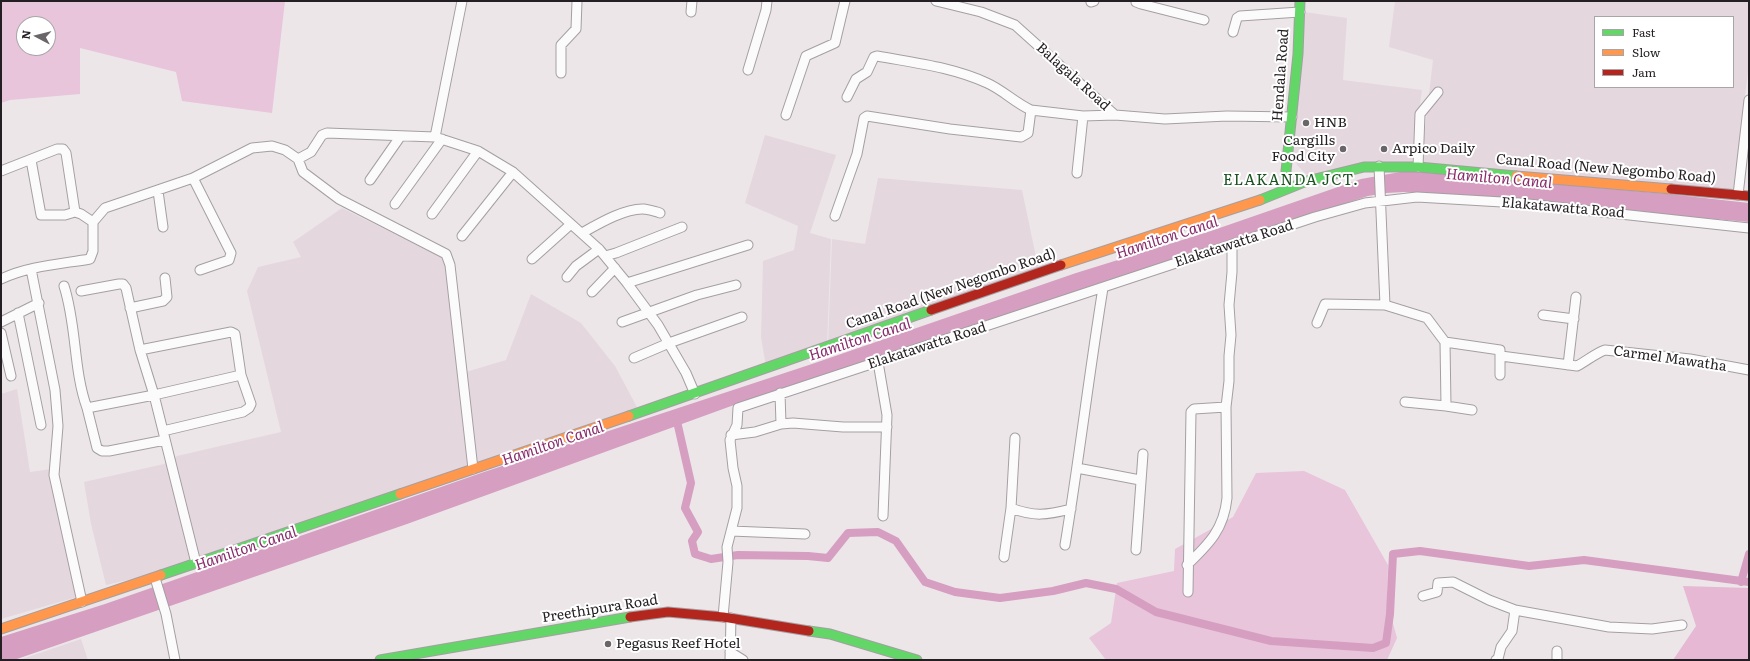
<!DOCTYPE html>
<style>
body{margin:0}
#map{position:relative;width:1750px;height:661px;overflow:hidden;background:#ece6e9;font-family:Literata,serif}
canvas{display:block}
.frame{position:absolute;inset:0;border:2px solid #241f22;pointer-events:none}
.legend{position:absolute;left:1594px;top:16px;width:140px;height:72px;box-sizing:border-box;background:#fff;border:1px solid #a7a5a7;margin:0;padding:5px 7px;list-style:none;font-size:12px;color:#241f22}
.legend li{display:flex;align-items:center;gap:8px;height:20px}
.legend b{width:20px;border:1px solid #a7a5a7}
.north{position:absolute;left:16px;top:16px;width:40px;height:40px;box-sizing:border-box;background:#fff;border:1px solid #a7a5a7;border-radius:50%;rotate:277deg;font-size:11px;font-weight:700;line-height:16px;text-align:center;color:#241f22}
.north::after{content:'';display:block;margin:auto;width:14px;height:18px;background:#6a6568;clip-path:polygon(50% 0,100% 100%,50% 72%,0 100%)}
</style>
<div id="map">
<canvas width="1750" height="661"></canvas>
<div class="frame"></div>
<ul class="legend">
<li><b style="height:5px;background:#63d668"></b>Fast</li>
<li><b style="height:5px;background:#ff974d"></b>Slow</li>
<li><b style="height:5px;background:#b3261e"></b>Jam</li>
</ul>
<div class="north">N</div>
</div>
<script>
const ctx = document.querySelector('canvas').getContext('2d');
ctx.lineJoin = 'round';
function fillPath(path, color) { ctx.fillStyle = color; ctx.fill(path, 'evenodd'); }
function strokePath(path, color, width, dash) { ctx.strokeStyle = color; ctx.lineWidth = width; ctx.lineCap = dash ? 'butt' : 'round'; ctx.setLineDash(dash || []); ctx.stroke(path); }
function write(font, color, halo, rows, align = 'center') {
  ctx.font = font + ' Literata,serif'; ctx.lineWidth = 4; ctx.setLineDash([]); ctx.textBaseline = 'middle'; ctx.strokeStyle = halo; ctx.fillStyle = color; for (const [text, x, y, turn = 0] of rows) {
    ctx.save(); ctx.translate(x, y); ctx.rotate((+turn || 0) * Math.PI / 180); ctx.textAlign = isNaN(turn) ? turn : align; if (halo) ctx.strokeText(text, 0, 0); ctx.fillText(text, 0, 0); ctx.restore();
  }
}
const built = new Path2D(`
 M1395,1H1749V64L1733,191L1421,163L1433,60L1389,47ZM1595,17H1733V87H1595Z
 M1304,12L1347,18L1343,80L1422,90L1412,163L1308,176L1297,165L1294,151Z
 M765,135L836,155L810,233L831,239L827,346L766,367L761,337L763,261L794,250L798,226L745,203Z
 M878,178L1022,190L1039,271L828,345L832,239L865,244Z
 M342,208L445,259L459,374L506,360L531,294L581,323L615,366L638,409L154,574L106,585L91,524L84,482L164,464L177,456L281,432L247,291L258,267L301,257L293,242Z
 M17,389L30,472L51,469L77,597L1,619V394Z
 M81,639L88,660H19Z`);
const green = new Path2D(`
 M1,1H285L272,113L182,101L176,72L80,48V94L10,100L1,103ZM24,24H48V48H24Z
 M1304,471L1345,490L1388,565L1387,602L1397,638L1387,660H1106L1089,638L1111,623L1117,583L1174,571L1175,549L1233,517L1256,473Z`);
const forest = new Path2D(`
 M1683,586L1749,588V660H1673L1696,626Z`);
const water = new Path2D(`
 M1406,171L1668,194L1749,203V222L1404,192L1386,193L1368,196L734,405L407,524L14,660H1V637L105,604L484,472L815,363L1076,273L1208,232L1361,179Z`);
const canal = new Path2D(`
 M676,417L691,483L685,508L698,532L692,541L695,554L711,559L738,555L808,556L828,558L848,533L878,532L896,541L925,582L955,592L1000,598L1053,591L1086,583L1116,589L1156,612L1271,641L1373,648L1386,643L1390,614L1393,554L1420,551L1529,566L1584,560L1749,582
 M1741,582L1749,554`);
const street = new Path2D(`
 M936,1L981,12L1015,25L1115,115L1165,119L1227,116L1292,117
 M1136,1V2L1141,4L1204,20
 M1091,2L1094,1
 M691,12L692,1
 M1233,32L1237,18L1240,16L1300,12
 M748,70L766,10L767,1
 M561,73V45L576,29L577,1
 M847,97L856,79L867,72L874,57L877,56C915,63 952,67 987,83C1003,90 1015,103 1031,110L1083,116L1115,115
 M786,115L806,56L835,43L845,1
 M435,137L462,1
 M298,159L303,172L339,199L446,254L450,265L473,469
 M31,160L41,215H65L75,212L81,214L93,222
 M1379,166L1385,305L1427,318L1445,342L1500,350V375
 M1418,167L1420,114L1438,92
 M1,171L57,149H63L66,153L75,212
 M1077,173L1083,116
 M193,178L231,253L229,260L200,270
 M370,180L400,137
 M158,191L163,227
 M1738,195L1749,100
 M395,204L442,139
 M432,214L478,151
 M835,216L857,154L864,118L867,116L950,129L1021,137L1028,133L1031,110
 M582,233C598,224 625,208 644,209C649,210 655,211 660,213
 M462,236L513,172
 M605,256L616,253L682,227
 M532,259L571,224
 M31,269L55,390L58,426L54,475L82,602
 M567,277L576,266L599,249
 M1,279C28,266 61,264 90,259L93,251V222L105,208L193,178L252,148L272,146L285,150L298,159L311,152L322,135L327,133L435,137L478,151L513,172L599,249L627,283L658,325L686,373L695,394
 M627,283L748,245
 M64,286C77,326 73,369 87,408
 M81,291L119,284H123L126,288L140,350L154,395L196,563
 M592,292L615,268
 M130,308L163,301L167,297L165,278
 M18,313L41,425
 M1543,315L1574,319
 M1,322L39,303
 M622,322L697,295L736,285
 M1317,323L1325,304L1385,305
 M1,333L11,376
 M1445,342L1446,406L1472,410
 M140,350L231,332L235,334L241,375L251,404L249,408L243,412L163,431
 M1501,356L1577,366C1587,361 1594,354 1605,350L1690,359L1749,370
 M634,358L669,343L742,317
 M878,362L887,415L883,516
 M1568,365L1576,297
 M780,393L781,424
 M1405,402L1446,406
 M731,435L755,432L781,424L793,423L843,427H887
 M1015,438L1011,508C1034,517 1047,515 1071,509
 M165,440L109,451H102L97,448L87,408L154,395L241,375
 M1077,468L1140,480
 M731,531L805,534
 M1065,545C1079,460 1089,374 1103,288
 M1136,550L1143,454
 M1004,557L1011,508
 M1187,565C1209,544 1224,529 1227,498L1226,407L1229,381V356L1231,335L1229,305L1232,272V245
 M155,578L166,614L175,660
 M1188,592L1191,412L1194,409L1226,407
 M1423,596L1437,592L1438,583L1453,582L1489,600L1515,610L1609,627L1652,629L1682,625
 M723,617L728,562L727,547L737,508V486L733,468L730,440L737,425L738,408L1315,217L1365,203L1417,197L1519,203L1749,228
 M1557,651V660
 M730,652L743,660
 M730,660L731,618
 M1496,660L1498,659L1501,647L1512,631L1515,610`);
const fast = new Path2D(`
 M1287,188L1286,171L1298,54L1300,1
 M1260,200L1307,181L1364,167H1418L1516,176
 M629,416L931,310
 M161,575L400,494
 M809,631L830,634L917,660
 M380,660L630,617`);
const slow = new Path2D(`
 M1516,176L1671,189
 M1061,265L1260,200
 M400,494L629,416
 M1,629L161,575`);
const jam = new Path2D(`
 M1671,189L1749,196
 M931,310L1061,265
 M630,617L668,612L723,617L809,631`);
const markers = [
 [1306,123,4,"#6a6568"],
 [1343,149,4,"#6a6568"],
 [1384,149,4,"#6a6568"],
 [608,644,4,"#6a6568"]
];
const streetNames = [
 ["Hendala Road",1281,75,-86],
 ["Balagala Road",1073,77,42],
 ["Canal Road (New Negombo Road)",1606,169,5],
 ["Elakatawatta Road",1563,208,5],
 ["Elakatawatta Road",1234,244,-18],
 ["Canal Road (New Negombo Road)",951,289,-19],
 ["Elakatawatta Road",927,346,-18],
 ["Carmel Mawatha",1670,359,8],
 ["Preethipura Road",600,609,-9]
];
const poiNames = [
 ["HNB",1314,123],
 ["Cargills",1335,141,"right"],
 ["Food City",1335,157,"right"],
 ["Arpico Daily",1392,149],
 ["Pegasus Reef Hotel",616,644]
];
const waterNames = [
 ["Hamilton Canal",1499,179,5],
 ["Hamilton Canal",1167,238,-18],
 ["Hamilton Canal",860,340,-18],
 ["Hamilton Canal",553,444,-19],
 ["Hamilton Canal",246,549,-19]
];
const neighbourhoodNames = [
 ["ELAKANDA JCT.",1291,181]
];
fillPath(built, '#e5d7de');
fillPath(green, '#e8c5da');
fillPath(forest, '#e6b8d4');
fillPath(water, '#d69ec0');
strokePath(canal, '#d69ec0', 8);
strokePath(street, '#a49fa2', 11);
strokePath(fast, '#a49fa2', 11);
strokePath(slow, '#a49fa2', 11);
strokePath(jam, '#a49fa2', 11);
strokePath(street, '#fcfbfc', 9);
strokePath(fast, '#63d668', 9);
strokePath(slow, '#ff974d', 9);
strokePath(jam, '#b3261e', 9);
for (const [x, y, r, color] of markers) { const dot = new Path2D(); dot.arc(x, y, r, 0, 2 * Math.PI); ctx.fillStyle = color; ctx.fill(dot); strokePath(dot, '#fff', 1.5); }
write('14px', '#241f22', '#fff', streetNames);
write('14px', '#241f22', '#fff', poiNames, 'left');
write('italic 15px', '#872b6a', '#fff', waterNames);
ctx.letterSpacing = '1px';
write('15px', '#1a5320', '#fff', neighbourhoodNames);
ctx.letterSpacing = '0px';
</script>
